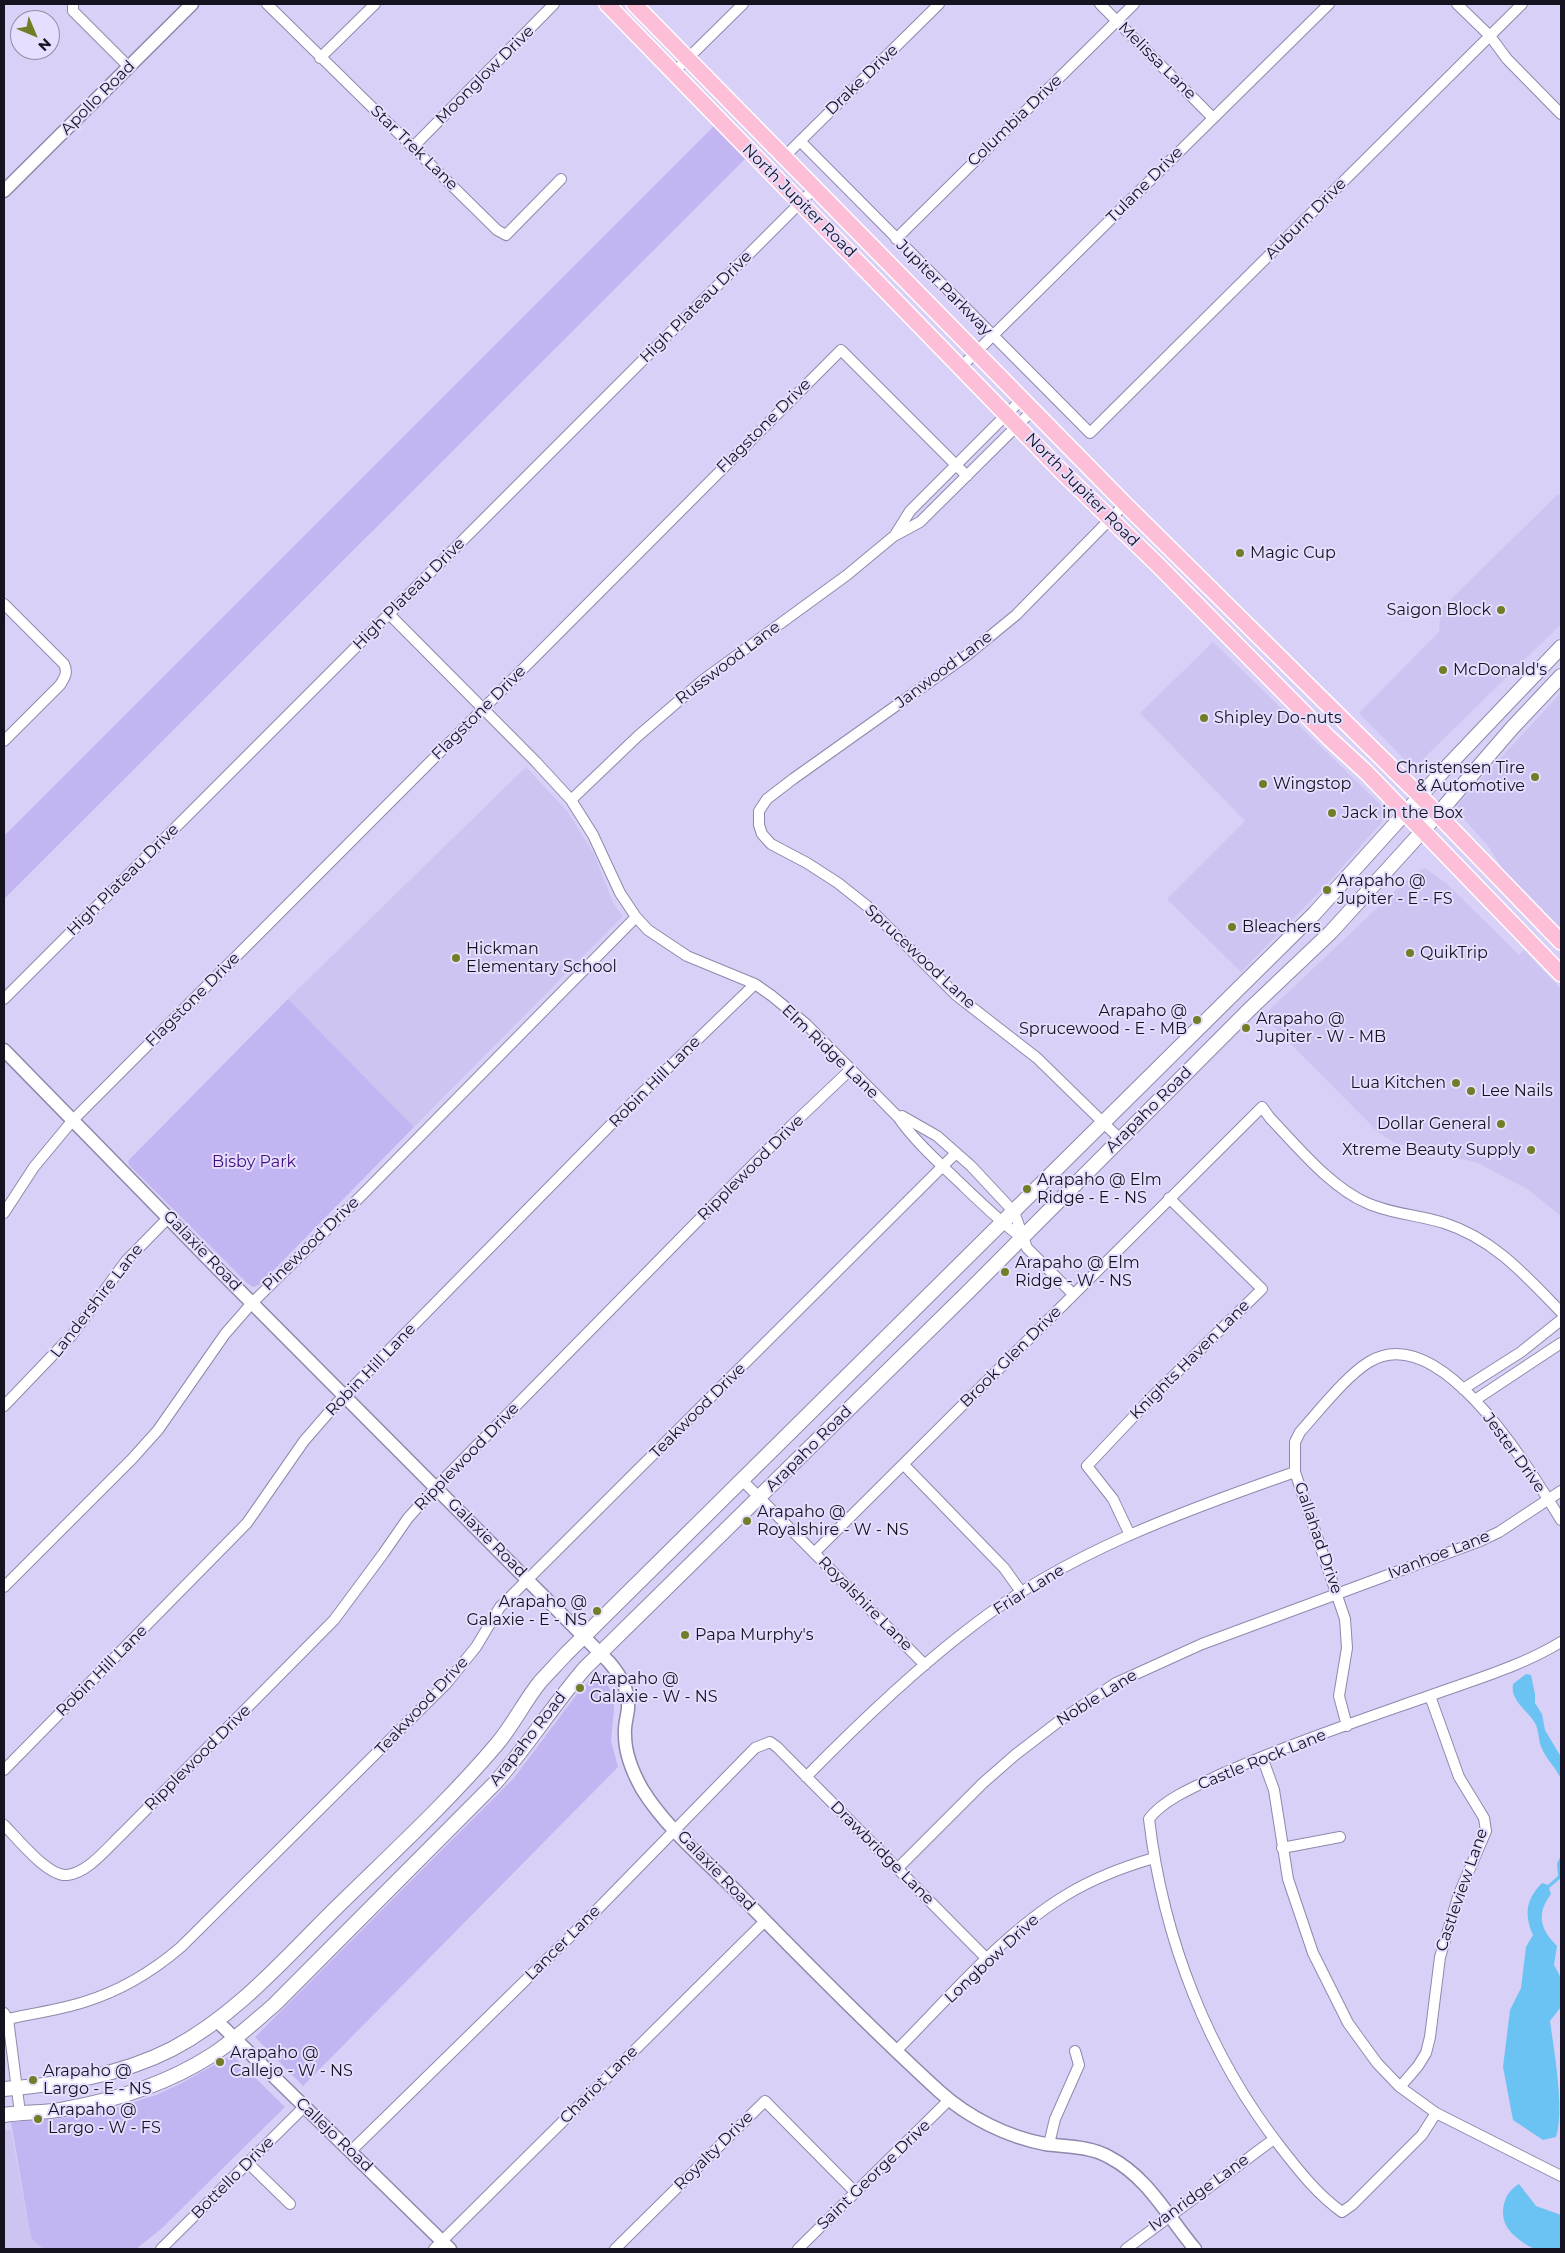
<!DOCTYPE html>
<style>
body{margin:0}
#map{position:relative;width:1565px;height:2253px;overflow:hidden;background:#d8d0f6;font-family:Montserrat,sans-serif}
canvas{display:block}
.frame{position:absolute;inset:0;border:5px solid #161320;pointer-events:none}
.north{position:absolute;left:10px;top:10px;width:50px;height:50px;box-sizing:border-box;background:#e5defe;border:1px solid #928da5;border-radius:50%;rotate:135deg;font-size:14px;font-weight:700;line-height:20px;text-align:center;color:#161320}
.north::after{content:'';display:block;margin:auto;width:18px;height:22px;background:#737c27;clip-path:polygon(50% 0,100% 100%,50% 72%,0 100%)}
</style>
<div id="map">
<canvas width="1565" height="2253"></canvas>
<div class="frame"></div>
<div class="north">N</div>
</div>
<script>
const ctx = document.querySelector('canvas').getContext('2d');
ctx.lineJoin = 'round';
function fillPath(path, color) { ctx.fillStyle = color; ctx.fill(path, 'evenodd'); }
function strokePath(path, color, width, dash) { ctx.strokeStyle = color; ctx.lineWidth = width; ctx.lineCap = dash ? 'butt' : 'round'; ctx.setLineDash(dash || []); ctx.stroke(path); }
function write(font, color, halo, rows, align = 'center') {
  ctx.font = font + ' Montserrat,sans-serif'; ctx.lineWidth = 4; ctx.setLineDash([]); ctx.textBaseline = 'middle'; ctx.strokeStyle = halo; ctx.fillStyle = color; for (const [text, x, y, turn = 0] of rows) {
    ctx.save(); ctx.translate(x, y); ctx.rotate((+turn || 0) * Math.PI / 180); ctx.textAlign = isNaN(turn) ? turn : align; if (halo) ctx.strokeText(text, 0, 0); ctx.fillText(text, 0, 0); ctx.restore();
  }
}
const built = new Path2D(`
 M1558,494L1561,497V624L1420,762L1408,763L1359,713L1439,632L1441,609Z
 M1213,642L1384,808L1386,814L1381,823L1328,883L1241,972L1167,899L1245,821L1140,713Z
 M1561,693V928L1501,867L1489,847L1461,816L1457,805Z
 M526,767L567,811L594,854L613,903L623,916L414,1127L288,999Z
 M1425,868L1446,883L1519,955L1524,950L1561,989V1216L1527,1189L1478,1163L1395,1143L1379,1133L1263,1016L1413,874Z
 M11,2130L31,2238L43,2249H4V2131Z`);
const green = new Path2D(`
 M714,126L746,158L4,899V836Z
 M288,999L414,1127L259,1285L253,1287L247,1283L129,1165L128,1161Z
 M596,1673L603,1674L613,1697L614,1710L611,1741L618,1767L303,2086L255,2037L514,1778L577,1694Z
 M232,2055L285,2107L161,2229L136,2249H43L31,2238L11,2122L65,2118L116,2108L156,2095L180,2084Z`);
const water = new Path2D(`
 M1526,1674L1531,1675L1535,1694V1703L1542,1714L1545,1730L1561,1757V1779C1556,1768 1547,1760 1542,1749C1538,1740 1539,1730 1535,1723C1527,1709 1510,1701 1513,1684Z
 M1561,1855V1878L1549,1888L1551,1894C1536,1914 1540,1929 1557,1946L1554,1965L1561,1978V2007L1550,2021C1554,2051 1565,2111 1556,2137L1543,2140L1513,2120L1503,2067L1510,2010L1521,1988L1526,1947L1533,1935C1524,1914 1526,1899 1542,1883L1548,1885L1558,1876L1557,1864Z
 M1519,2184L1536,2206L1561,2215V2249C1553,2249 1541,2252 1533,2248C1525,2245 1510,2234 1506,2225C1499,2211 1505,2191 1519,2184Z`);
const minor = new Path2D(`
 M73,4V11L129,67
 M267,4L497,230L506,235L561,179
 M1100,4L1213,118
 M1457,4L1490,36L1507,59L1561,114
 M320,58L375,4
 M674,72L743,4
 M800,141L1090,433L1522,4
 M414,146L554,4
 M785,156L939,4
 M896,239L1134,4
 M961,367L1329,4
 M895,535L910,511L1023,398
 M4,604L64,664C68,673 65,677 60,685L4,741
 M389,614L536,762L571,800L593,835L620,893L636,917L648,930L687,956L755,984L772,996L806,1024L898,1117C914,1140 935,1159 956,1179C977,1199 998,1220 1022,1238
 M571,800L638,736L703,680L847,575L894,536L920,522L1034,409
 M4,999L815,188
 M898,1117L902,1116L937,1136L971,1166L1014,1212L1027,1248L1073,1294
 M1120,1139L1037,1058L956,995L867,906L838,883L807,863L771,844L762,834L759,825V811L767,799L793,779L966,656L1016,615L1125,504
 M4,1213L34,1167L73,1120L841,350L967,476
 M1463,1389L1521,1352L1561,1320
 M1475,1400L1561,1343
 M4,1406L72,1335L126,1261L169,1217
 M904,1465L1004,1568L1022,1593
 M742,1480L925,1665
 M1130,1535L1113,1499L1087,1466L1153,1396L1262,1289L1169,1198
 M814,1553L1262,1107L1270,1118C1297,1146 1331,1188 1367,1203C1391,1214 1419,1215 1444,1223C1494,1239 1526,1276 1561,1312
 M4,1587L132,1459L158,1430L225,1334L252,1303L362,1195L636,917
 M1347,1726L1339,1696L1347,1648L1345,1619L1295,1472V1442L1300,1432C1319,1411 1346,1376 1369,1362C1441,1318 1531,1472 1561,1520
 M1262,1757L1274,1790L1288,1879L1313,1953L1348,2023L1377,2063L1400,2087L1436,2113L1561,2176
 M4,1770L247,1523L304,1441L337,1403L640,1095L755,984
 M806,1777C858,1724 912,1672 971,1627C1066,1553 1183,1511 1295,1472
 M4,1825C17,1838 48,1877 67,1875C88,1873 108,1847 123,1833L334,1620L383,1554L408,1518L436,1487L792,1125L850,1070
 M1282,1848L1340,1837
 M898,1868L983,1783L1015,1755L1058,1722L1116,1683L1202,1644L1480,1541L1499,1532L1561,1491
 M4,2013L8,2019L20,2113
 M8,2019C33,2013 60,2010 84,2002C120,1991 153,1971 181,1947L446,1684L476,1647L500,1607L956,1153
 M896,2051C949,1998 1002,1934 1066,1895C1094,1878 1123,1867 1154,1858
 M1400,2087L1418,2066L1426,2053L1430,2037L1440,1957L1459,1894L1486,1831L1484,1818L1459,1777L1430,1696
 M1436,2113L1422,2135L1352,2205L1342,2212C1318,2195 1300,2172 1282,2149C1208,2055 1163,1938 1149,1819C1164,1798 1203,1783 1226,1772C1297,1741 1370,1717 1443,1691C1483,1677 1525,1664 1561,1642
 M1049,2144L1055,2119L1079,2065L1075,2051
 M350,2152L583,1924L755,1748L770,1742L777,1747L987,1959
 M248,2163L290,2204
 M161,2249L304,2107
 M434,2249L765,1921
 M615,2249L765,2101L855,2192
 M798,2249L949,2100
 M1126,2249L1274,2139`);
const tertiary = new Path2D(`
 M4,191L192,4
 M4,1050L221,1272L609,1662C621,1676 629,1690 628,1709C627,1718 624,1726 625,1735C625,1754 633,1773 642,1789C666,1828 705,1860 737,1892C803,1960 870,2028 940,2092C969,2118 1008,2137 1045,2144C1067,2147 1090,2146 1109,2157C1149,2178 1167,2216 1195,2249
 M217,2021L450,2249`);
const secondary = new Path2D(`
 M4,2089C62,2084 119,2076 172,2049C237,2015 286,1957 338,1906C391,1854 448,1802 497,1744C513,1725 524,1702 540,1682C548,1673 557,1664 566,1654L1314,914L1443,771L1561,647
 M4,2115C24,2112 45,2113 65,2109C116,2100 167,2084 212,2055C234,2041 254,2022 274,2005L496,1782C528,1745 554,1704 585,1668L967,1293L1251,1008L1331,932L1437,815L1513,727L1561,676`);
const primary = new Path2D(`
 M607,4L1061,471L1157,564L1329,738L1366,772L1561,974
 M634,4L1125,504L1420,796L1561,942`);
const markers = [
 [1240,553,5,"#737c27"],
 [1501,610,5,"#737c27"],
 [1443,670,5,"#737c27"],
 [1204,718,5,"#737c27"],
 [1535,777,5,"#737c27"],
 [1263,784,5,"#737c27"],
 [1332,813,5,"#737c27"],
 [1327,890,5,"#737c27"],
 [1232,927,5,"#737c27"],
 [1410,953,5,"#737c27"],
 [456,958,5,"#737c27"],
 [1197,1020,5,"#737c27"],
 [1246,1028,5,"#737c27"],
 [1456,1083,5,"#737c27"],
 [1471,1091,5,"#737c27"],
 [1501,1124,5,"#737c27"],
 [1531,1150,5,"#737c27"],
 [1027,1189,5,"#737c27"],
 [1005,1272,5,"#737c27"],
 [747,1521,5,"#737c27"],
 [597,1611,5,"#737c27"],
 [685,1635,5,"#737c27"],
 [580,1688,5,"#737c27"],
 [220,2062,5,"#737c27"],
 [33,2080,5,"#737c27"],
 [38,2119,5,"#737c27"]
];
const streetNames = [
 ["Melissa Lane",1157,61,45],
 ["Moonglow Drive",485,75,-45],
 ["Drake Drive",862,80,-44],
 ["Apollo Road",98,98,-45],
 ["Columbia Drive",1015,121,-44],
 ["Star Trek Lane",414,148,44],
 ["Tulane Drive",1145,185,-45],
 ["North Jupiter Road",799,201,45],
 ["Auburn Drive",1306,219,-45],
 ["Jupiter Parkway",944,288,45],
 ["High Plateau Drive",696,307,-45],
 ["Flagstone Drive",764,426,-45],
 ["North Jupiter Road",1082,490,45],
 ["High Plateau Drive",409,594,-45],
 ["Russwood Lane",728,663,-37],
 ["Janwood Lane",944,670,-37],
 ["Flagstone Drive",479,713,-45],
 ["High Plateau Drive",123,880,-45],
 ["Sprucewood Lane",920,957,43],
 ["Flagstone Drive",193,1000,-45],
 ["Elm Ridge Lane",830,1052,44],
 ["Robin Hill Lane",655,1082,-45],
 ["Arapaho Road",1149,1110,-45],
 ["Ripplewood Drive",751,1168,-45],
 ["Pinewood Drive",311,1244,-44],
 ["Galaxie Road",202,1251,46],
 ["Landershire Lane",97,1301,-52],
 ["Brook Glen Drive",1011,1357,-45],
 ["Knights Haven Lane",1190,1360,-45],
 ["Robin Hill Lane",371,1370,-46],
 ["Teakwood Drive",698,1411,-45],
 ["Arapaho Road",809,1449,-45],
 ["Jester Drive",1514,1453,54],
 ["Ripplewood Drive",467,1457,-46],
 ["Galaxie Road",487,1538,45],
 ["Gallahad Drive",1318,1538,71],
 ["Ivanhoe Lane",1439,1555,-21],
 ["Friar Lane",1029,1590,-32],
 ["Royalshire Lane",865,1604,45],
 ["Robin Hill Lane",102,1671,-45],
 ["Noble Lane",1097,1698,-32],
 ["Teakwood Drive",422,1706,-47],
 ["Arapaho Road",528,1739,-52],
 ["Ripplewood Drive",198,1758,-45],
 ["Castle Rock Lane",1262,1760,-22],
 ["Drawbridge Lane",882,1853,45],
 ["Galaxie Road",716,1871,46],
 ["Castleview Lane",1462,1890,-71],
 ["Lancer Lane",563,1943,-45],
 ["Longbow Drive",992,1959,-43],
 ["Chariot Lane",599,2085,-45],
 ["Callejo Road",334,2135,44],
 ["Royalty Drive",714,2151,-45],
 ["Saint George Drive",874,2175,-44],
 ["Bottello Drive",233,2178,-45],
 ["Ivanridge Lane",1199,2193,-36]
];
const poiNames = [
 ["Magic Cup",1250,553],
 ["Saigon Block",1491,610,"right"],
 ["McDonald's",1453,670],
 ["Shipley Do-nuts",1214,718],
 ["Christensen Tire",1525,768,"right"],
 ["& Automotive",1525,786,"right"],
 ["Wingstop",1273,784],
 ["Jack in the Box",1342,813],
 ["Arapaho @",1337,881],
 ["Jupiter - E - FS",1337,899],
 ["Bleachers",1242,927],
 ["Hickman",466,949],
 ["Elementary School",466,967],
 ["QuikTrip",1420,953],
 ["Arapaho @",1187,1011,"right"],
 ["Sprucewood - E - MB",1187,1029,"right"],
 ["Arapaho @",1256,1019],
 ["Jupiter - W - MB",1256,1037],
 ["Lua Kitchen",1446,1083,"right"],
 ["Lee Nails",1481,1091],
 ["Dollar General",1491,1124,"right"],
 ["Xtreme Beauty Supply",1521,1150,"right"],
 ["Arapaho @ Elm",1037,1180],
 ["Ridge - E - NS",1037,1198],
 ["Arapaho @ Elm",1015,1263],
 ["Ridge - W - NS",1015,1281],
 ["Arapaho @",757,1512],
 ["Royalshire - W - NS",757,1530],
 ["Arapaho @",587,1602,"right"],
 ["Galaxie - E - NS",587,1620,"right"],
 ["Papa Murphy's",695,1635],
 ["Arapaho @",590,1679],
 ["Galaxie - W - NS",590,1697],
 ["Arapaho @",230,2053],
 ["Callejo - W - NS",230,2071],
 ["Arapaho @",43,2071],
 ["Largo - E - NS",43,2089],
 ["Arapaho @",48,2110],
 ["Largo - W - FS",48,2128]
];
const parkNames = [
 ["Bisby Park",254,1162]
];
fillPath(built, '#cec4f1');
fillPath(green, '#c2b5f1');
fillPath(water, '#6bc3f3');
strokePath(minor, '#9088ac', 12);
strokePath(tertiary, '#9088ac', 15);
strokePath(secondary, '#9088ac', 16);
strokePath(primary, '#fff', 18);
strokePath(minor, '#fff', 10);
strokePath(tertiary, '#fff', 12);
strokePath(secondary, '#fff', 14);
strokePath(primary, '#fdbed8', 15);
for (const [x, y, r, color] of markers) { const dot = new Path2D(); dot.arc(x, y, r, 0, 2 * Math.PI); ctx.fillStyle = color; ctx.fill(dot); strokePath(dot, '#e5defe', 2); }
write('16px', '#161320', '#e5defe', streetNames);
write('16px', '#161320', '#e5defe', poiNames, 'left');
write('16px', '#400e7f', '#e5defe', parkNames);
</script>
